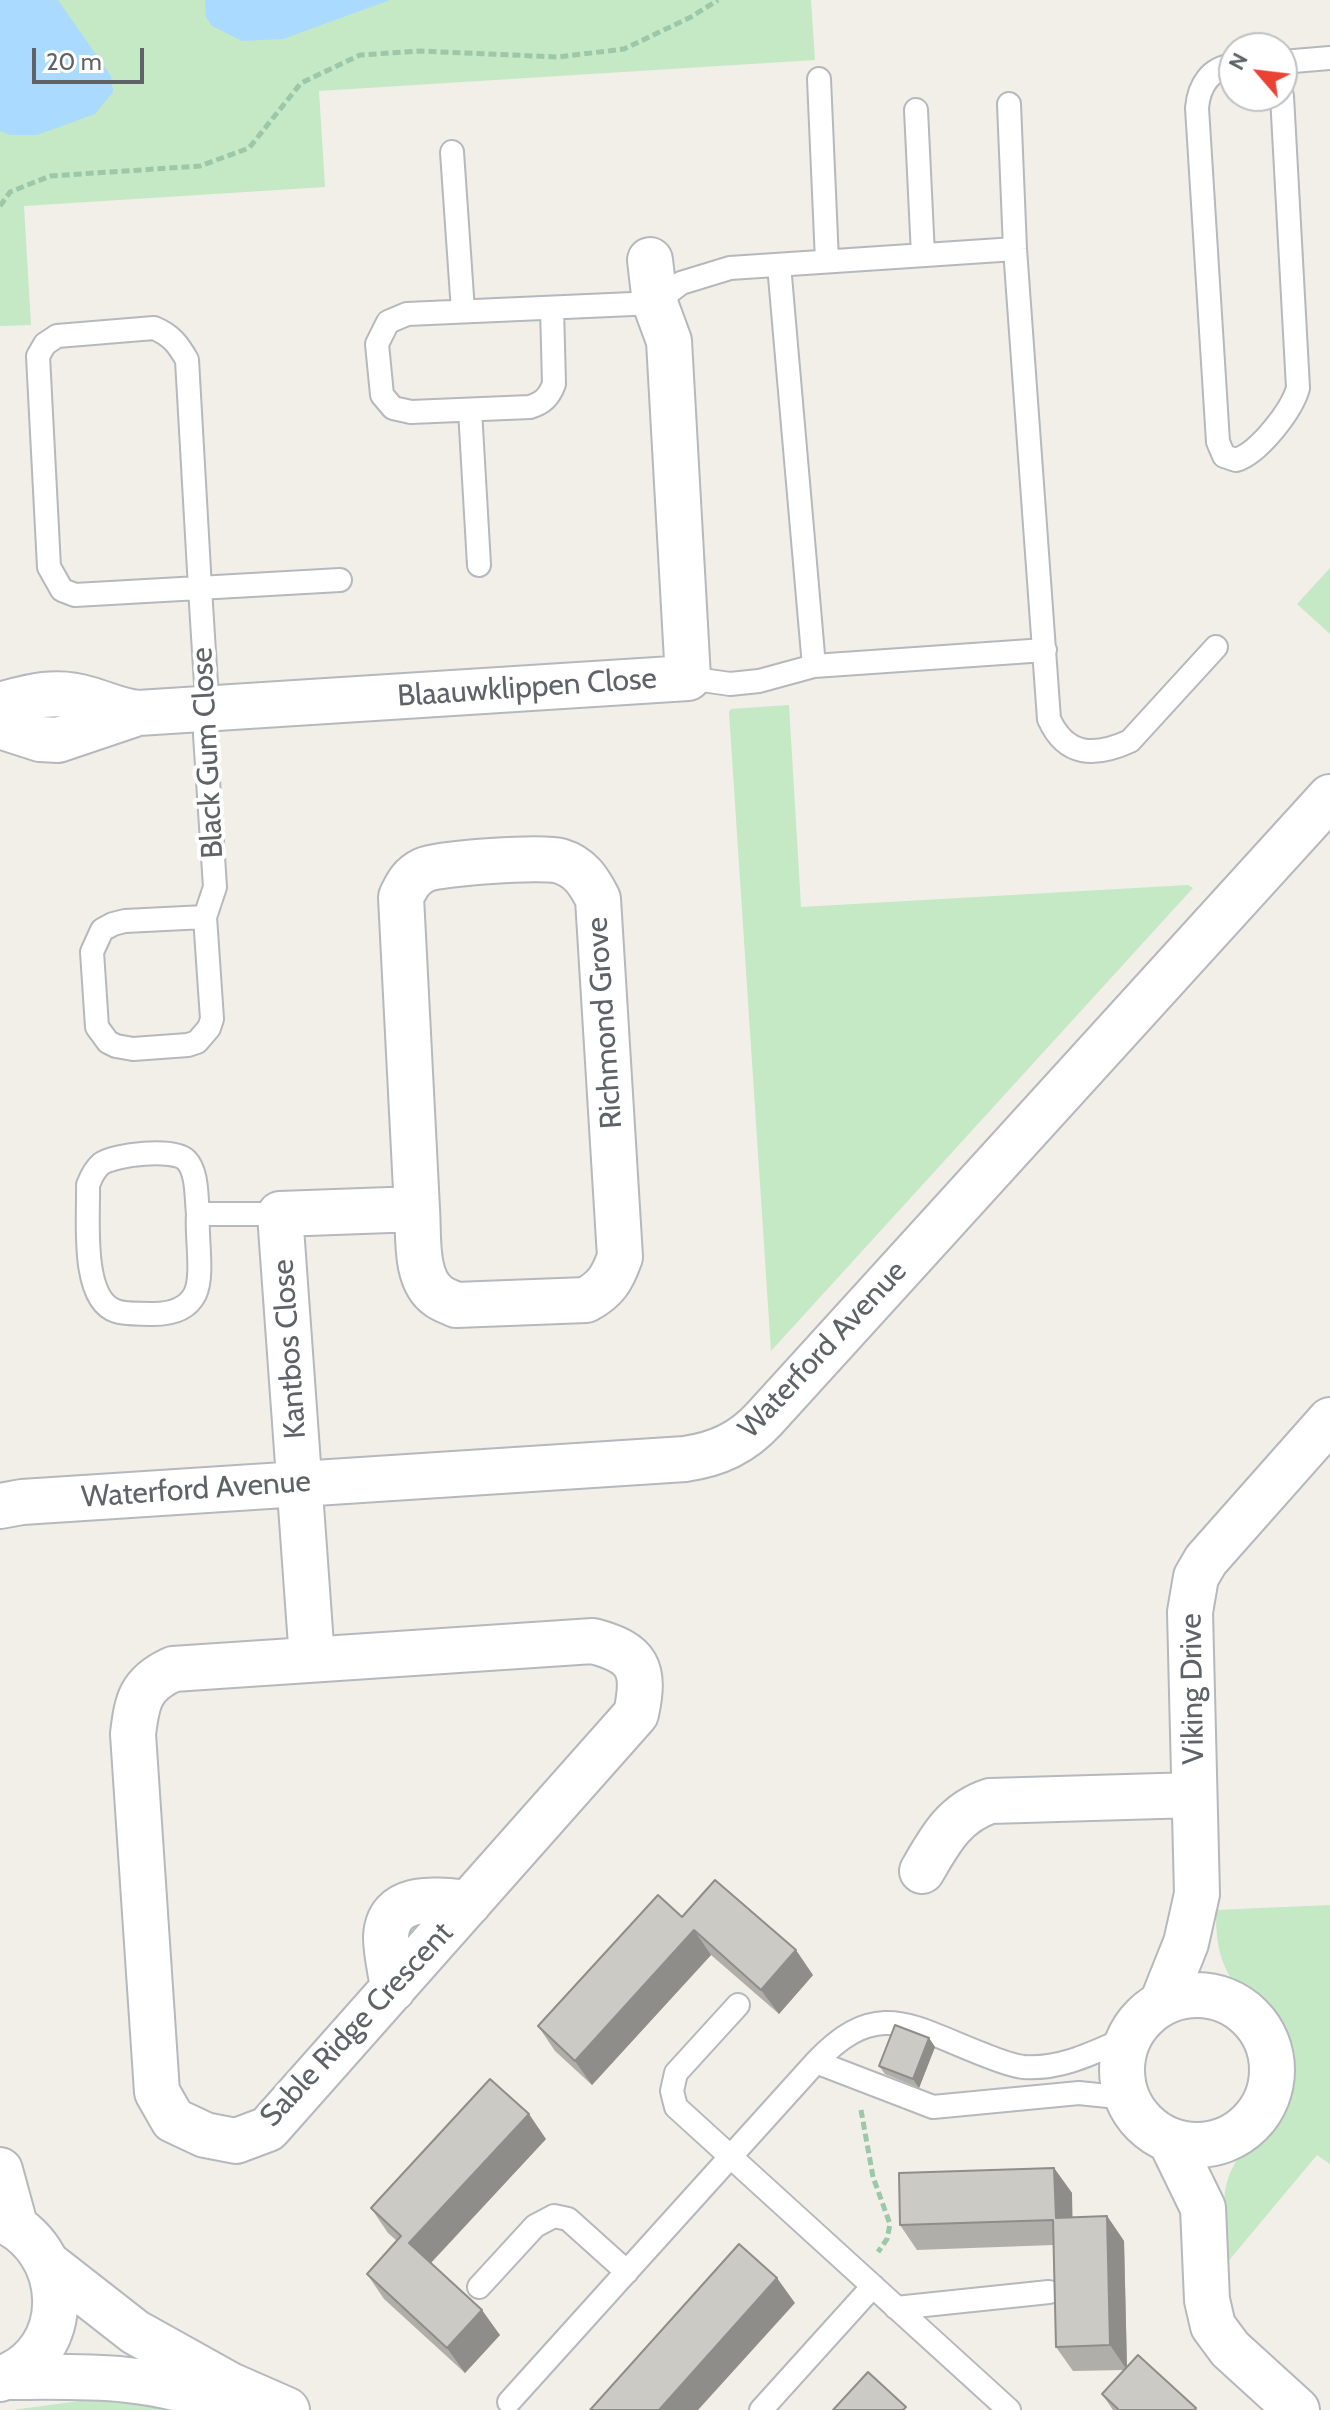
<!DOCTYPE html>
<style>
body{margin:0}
#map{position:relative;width:1330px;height:2410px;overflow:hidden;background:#f1efe8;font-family:Cabin,sans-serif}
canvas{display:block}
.north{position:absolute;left:1218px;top:32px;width:80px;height:80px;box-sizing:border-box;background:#fff;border:2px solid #bfc1c3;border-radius:50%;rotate:298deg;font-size:22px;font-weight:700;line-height:32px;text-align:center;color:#5f6368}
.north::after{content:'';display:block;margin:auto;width:28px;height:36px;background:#ea4335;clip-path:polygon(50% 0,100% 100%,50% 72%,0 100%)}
.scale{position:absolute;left:32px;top:48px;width:112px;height:36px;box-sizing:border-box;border:4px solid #5f6368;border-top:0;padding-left:10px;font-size:24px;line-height:28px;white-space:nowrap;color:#5f6368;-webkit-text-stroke:6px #fff;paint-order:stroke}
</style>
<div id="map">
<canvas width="1330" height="2410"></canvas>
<div class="north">N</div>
<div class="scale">20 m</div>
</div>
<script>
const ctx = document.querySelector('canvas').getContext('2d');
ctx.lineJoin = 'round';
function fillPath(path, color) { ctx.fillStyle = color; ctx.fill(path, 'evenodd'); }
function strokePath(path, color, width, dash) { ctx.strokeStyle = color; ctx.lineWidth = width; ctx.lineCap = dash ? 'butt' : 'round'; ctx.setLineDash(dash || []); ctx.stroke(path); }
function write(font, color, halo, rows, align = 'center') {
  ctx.font = font + ' Cabin,sans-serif'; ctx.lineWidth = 8; ctx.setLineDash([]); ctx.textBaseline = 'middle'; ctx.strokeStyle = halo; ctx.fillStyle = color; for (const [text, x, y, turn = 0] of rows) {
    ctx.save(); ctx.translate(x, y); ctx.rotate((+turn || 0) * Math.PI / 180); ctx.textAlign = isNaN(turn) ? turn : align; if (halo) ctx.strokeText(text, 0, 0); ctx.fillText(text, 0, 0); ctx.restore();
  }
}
const green = new Path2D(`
 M0,0H811L815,60L319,91L325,187L24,206L31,325L0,326Z
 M1330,568V634L1297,604Z
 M789,705L801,907L1188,885L1193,888L771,1351L729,712L731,709Z
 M1330,1905V2164L1317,2155L1226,2264C1226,2241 1220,2201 1228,2179C1243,2135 1288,2124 1287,2069C1287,2043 1276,2016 1255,2000C1245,1992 1236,1986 1229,1975C1217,1954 1216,1933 1216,1910Z
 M87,2400L125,2401L188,2410H12Z`);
const water = new Path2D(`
 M0,0H58L111,76L113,92L95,114L37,135H10L0,131Z
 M205,0H390L283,39L242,41L212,26L206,17Z`);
const path = new Path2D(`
 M0,206L10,192L50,176L200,166L249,148L301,83L360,55L420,51L558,57L624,49L691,17L718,0
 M861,2110L873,2177L890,2224L887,2239L878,2252`);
const lane = new Path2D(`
 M1282,62L1330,58
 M1234,65C1210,68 1199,85 1197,108L1218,442L1224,456L1236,460C1259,453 1292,410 1298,388L1282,96
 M819,79L827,261
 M1009,104L1015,249L1049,719C1066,757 1095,757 1130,741L1216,647
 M916,110L923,255
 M452,152L463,311
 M779,265L814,666L1045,650
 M552,308L554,384C549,397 543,403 530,407L411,412L393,408L382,395L377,344L388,322L407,314L655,303L681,283L730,268L1015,249
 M470,410L479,565
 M688,678L730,684L759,681L814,666
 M205,917L215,887L205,735L206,684L200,588L187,360C178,344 171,335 154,328L57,336L45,344L38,356L49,567L62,590L75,595L340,580
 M205,917L212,1019L209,1028L197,1042L188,1045L133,1049L116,1046L108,1042L97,1027L92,952L102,930L113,924L125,921Z
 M198,1214C196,1198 198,1172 186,1160C174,1148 115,1154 101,1164C94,1170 91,1177 88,1185C89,1216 80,1299 116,1311C127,1315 141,1313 153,1314C169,1314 187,1310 195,1294C204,1275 196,1237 198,1214H280
 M738,2005L676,2073L672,2091L676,2107L1009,2410
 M816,2062L933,2107L1079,2093L1127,2098
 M479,2287L535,2226L554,2216L568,2219L627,2272
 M896,2308L1049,2292
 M509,2402L816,2062C877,1997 912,2027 982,2054C995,2059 1009,2065 1023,2067C1061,2070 1095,2052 1129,2037
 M761,2410L873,2286`);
const street = new Path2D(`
 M0,705C31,696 57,689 88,699C106,704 119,711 138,713L688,678L669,341L655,303L650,260
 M0,726L40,739L58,740L138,713
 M0,1506L22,1502L685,1459C718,1454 742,1443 764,1419L1330,797
 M593,1641C638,1653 646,1668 636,1714L268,2129L236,2141L205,2135L173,2120L157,2092L133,1734C137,1701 140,1684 173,1669Z
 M312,1659L280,1214L417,1209C419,1235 414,1279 438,1296C443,1300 450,1302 456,1305L586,1300C606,1289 612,1279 620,1257L598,899C589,881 580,867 560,861C543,856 439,863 424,870C411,876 407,885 401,897L417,1209
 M922,1871C940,1840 954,1813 990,1801L1194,1795
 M393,1989C391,1972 386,1954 386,1937C388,1892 438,1900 469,1903
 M1122 2070a75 75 0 1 1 150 0a75 75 0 1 1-150 0Z
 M1162,2003L1186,1943L1197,1894L1190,1612L1196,1577L1206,1560L1330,1420
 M1170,2140L1203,2208L1207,2300L1213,2326L1230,2349L1297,2410
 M0,2170L15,2225`);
const secondary = new Path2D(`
 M0,2219C71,2248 76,2353 0,2379
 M48,2264L135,2332L230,2385L287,2410
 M5,2377C84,2377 147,2373 223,2403`);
const wall = new Path2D(`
 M682,1917L813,1975L779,2014L711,1955L592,2085L555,2051L538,2026Z
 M929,2038L935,2047L919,2088L885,2074L879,2066Z
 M546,2139L431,2263L500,2335L465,2373L384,2299L367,2274L397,2241L388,2233L371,2208Z
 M1054,2168L1072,2193V2217L1107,2216L1124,2241L1127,2366L1198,2410H1113L1102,2394L1124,2370L1073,2371L1056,2347L1053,2245L917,2250L900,2225Z`);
const shadedWall = new Path2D(`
 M694,1930L711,1955L592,2085L575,2061Z
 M796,1950L813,1975L779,2014L761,1990Z
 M929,2038L935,2047L919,2088L913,2079Z
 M529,2114L546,2139L426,2268L409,2243Z
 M1054,2168L1072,2193L1073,2242L1056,2218Z
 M1107,2216L1124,2241L1127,2370L1110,2345Z
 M777,2278L795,2303L698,2410H659Z
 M482,2310L500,2335L465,2373L447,2348Z`);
const building = new Path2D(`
 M715,1880L796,1950L761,1990L694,1930L575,2061L538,2026L658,1895L682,1917Z
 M895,2025L929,2038L913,2079L879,2066Z
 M490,2079L529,2114L409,2243L482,2310L447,2348L367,2274L401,2236L371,2208Z
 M1054,2168L1056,2218L1107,2216L1110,2345L1056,2347L1053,2220L900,2225L899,2173Z
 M739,2244L777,2278L659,2410H590Z
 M1138,2355L1196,2408L1194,2410H1119L1102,2394Z
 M868,2372L906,2407L903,2410H833Z`);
const streetNames = [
 ["Blaauwklippen Close",527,688,-4],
 ["Black Gum Close",208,753,-93],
 ["Richmond Grove",605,1023,-94],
 ["Kantbos Close",290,1349,-94],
 ["Waterford Avenue",823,1350,-47],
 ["Waterford Avenue",196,1490,-4],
 ["Viking Drive",1193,1689,-91],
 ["Sable Ridge Crescent",357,2025,-47]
];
fillPath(green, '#c5e8c5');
fillPath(water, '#aadaff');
strokePath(lane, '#b5b8bc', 26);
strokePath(street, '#b5b8bc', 48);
strokePath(secondary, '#b6babf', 48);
strokePath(path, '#9cc7a9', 5, [8, 4]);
strokePath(lane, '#fff', 22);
strokePath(street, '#fff', 44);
strokePath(secondary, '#fff', 44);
fillPath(wall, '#afaea9');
fillPath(shadedWall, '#8f8d8a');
fillPath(building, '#cccac5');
strokePath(building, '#8f8d8a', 2);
write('30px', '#5f6368', '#fff', streetNames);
</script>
